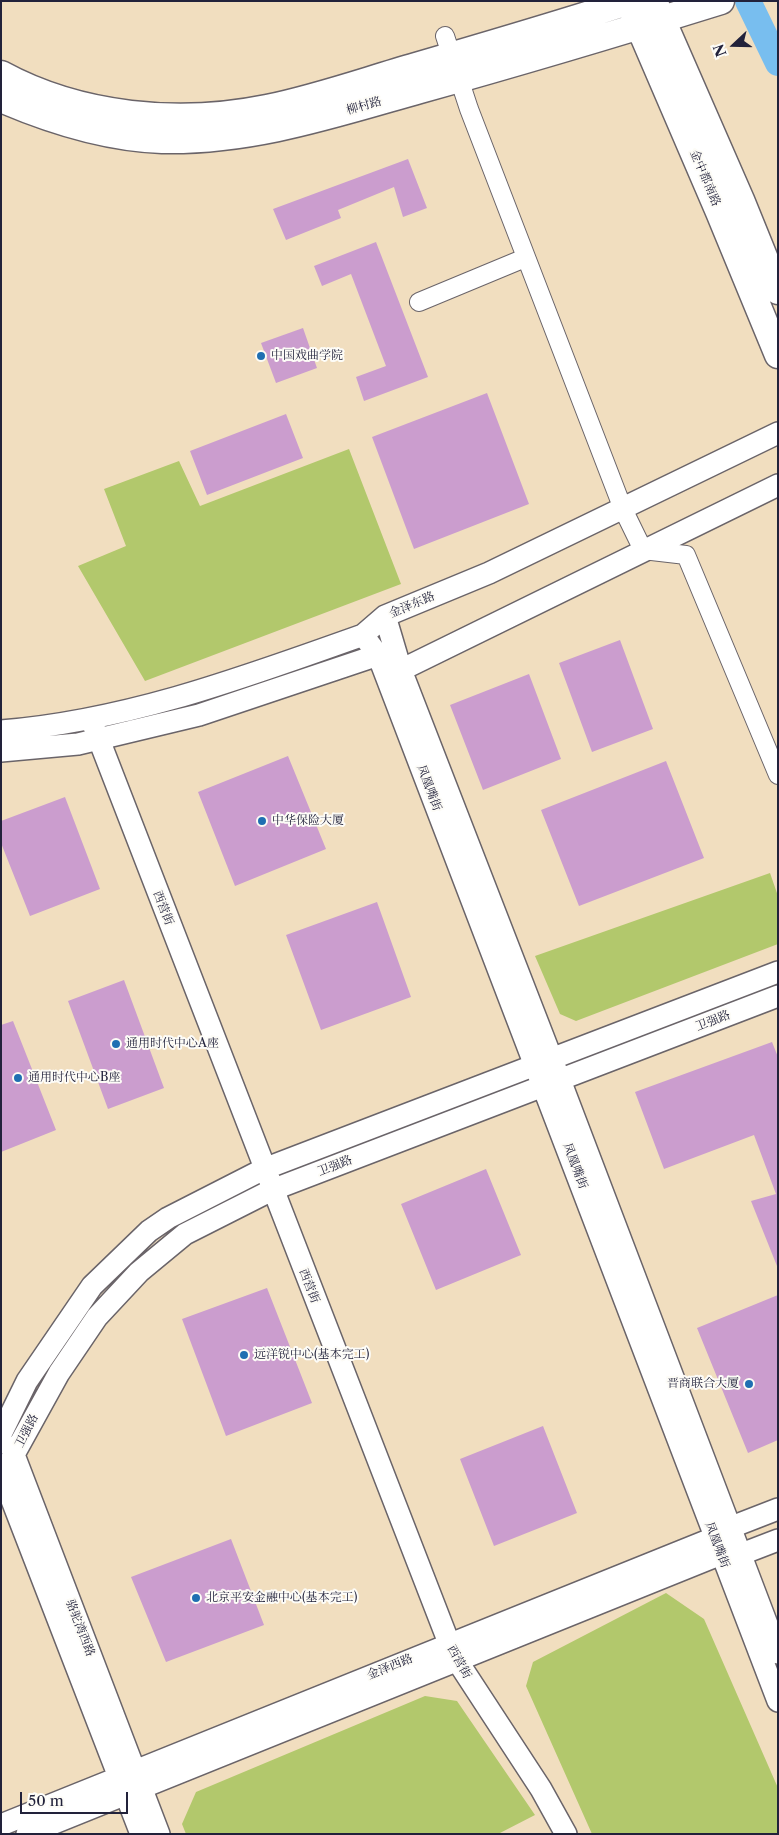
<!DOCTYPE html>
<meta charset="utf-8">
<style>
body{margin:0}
#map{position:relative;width:779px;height:1835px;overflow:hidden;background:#f1debf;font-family:"Libre Caslon Text",serif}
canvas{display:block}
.frame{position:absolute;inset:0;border:2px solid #22223b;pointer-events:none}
.north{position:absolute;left:709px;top:20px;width:50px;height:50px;-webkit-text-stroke:4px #fdfcf7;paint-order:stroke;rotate:249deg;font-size:14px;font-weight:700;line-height:20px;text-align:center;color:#22223b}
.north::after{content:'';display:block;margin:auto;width:18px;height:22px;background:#22223b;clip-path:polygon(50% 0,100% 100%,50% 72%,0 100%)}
.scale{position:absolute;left:20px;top:1792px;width:108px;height:22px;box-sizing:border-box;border:2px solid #22223b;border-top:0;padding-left:6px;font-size:15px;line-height:18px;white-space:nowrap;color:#22223b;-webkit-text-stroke:4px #fdfcf7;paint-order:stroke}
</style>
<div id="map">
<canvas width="779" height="1835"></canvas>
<div class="frame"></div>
<div class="north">N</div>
<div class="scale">50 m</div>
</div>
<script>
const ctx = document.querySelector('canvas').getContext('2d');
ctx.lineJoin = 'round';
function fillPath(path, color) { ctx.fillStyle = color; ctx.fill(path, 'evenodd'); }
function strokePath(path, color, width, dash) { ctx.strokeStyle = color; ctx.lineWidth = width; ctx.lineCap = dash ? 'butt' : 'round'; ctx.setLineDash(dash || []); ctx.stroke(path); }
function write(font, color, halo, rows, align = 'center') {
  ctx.font = font + ' "Libre Caslon Text","Noto Serif SC",serif'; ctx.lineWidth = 4; ctx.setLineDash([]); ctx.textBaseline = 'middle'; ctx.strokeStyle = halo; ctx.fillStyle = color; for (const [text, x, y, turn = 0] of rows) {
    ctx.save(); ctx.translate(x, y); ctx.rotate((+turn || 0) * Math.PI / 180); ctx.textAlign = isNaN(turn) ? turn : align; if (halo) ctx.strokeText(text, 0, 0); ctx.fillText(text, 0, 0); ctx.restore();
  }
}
const green = new Path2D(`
 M349,449L401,584L145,681L78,566L126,546L104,489L179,461L200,506Z
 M770,873L778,896V944L576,1021L560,1014L535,956Z
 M666,1593L704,1619L778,1788V1834H592L526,1686L533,1662Z
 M425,1696L457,1701L535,1815L498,1834H186L182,1824L196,1792Z`);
const river = new Path2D(`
 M748,1L778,63`);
const building = new Path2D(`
 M408,159L427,208L403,217L394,187L338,210L341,218L286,240L273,209Z
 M376,242L428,377L364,401L356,377L386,366L351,274L322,286L314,266Z
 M303,328L317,368L276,383L261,343Z
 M487,393L529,504L414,549L372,437Z
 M286,414L303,458L207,495L190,451Z
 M620,640L653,729L592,752L559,663Z
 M529,674L561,759L483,790L450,705Z
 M288,756L326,849L235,886L198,792Z
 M666,761L704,858L579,906L541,810Z
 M65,797L100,889L30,916L1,843V821Z
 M377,902L411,997L321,1030L286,935Z
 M124,980L164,1088L108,1109L68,1001Z
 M13,1021L56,1130L1,1152V1025Z
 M772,1042L778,1057L777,1266L751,1201L776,1194L754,1135L664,1169L635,1092Z
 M486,1169L521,1255L436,1290L401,1204Z
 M267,1288L312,1403L226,1436L182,1319Z
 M778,1295V1440L748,1453L697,1328Z
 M543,1426L577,1513L494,1546L460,1459Z
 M231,1539L264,1625L166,1662L131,1577Z`);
const minor = new Path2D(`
 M445,36L469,109L623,509L643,550L686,555L778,775
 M419,302L525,258`);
const tertiary = new Path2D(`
 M385,616L401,670L560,1080L778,1653
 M363,635L378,655L778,1701
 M91,719L449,1643L456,1659L541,1789L566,1834
 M1,731C127,721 245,677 363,635L385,616L489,573L778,433
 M1,751L78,744L199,715L378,655L401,670L778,485
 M1,1434L27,1381L92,1286L149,1231L168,1218L264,1169L778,972
 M11,1447L159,1834
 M1,1472L141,1834
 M1,1478L59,1373L97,1317L139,1272L185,1234L272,1190L778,996
 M1,1825L714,1538L729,1528L778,1509
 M27,1834L721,1554L739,1555L778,1540`);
const primary = new Path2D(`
 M654,1L741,200L778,291
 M633,12L719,212L778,355
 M1,74C80,117 179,126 267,108C317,98 367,80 416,66C488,45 560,24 631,1
 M1,99C52,121 106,138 162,140C252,142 335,114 420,90C521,62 621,32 721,1`);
const markers = [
 [261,356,5,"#1f6fb2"],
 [262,821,5,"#1f6fb2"],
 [116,1044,5,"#1f6fb2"],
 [18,1078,5,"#1f6fb2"],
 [244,1355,5,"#1f6fb2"],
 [749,1384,5,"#1f6fb2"],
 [196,1598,5,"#1f6fb2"]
];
const streetNames = [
 ["柳村路",364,106,-16],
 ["金中都南路",705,178,67],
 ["金泽东路",412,605,-23],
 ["凤凰嘴街",429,788,69],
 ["西营街",163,908,69],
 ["卫强路",713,1021,-21],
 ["卫强路",335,1166,-21],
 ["凤凰嘴街",575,1166,69],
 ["西营街",309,1286,69],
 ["卫强路",27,1431,-63],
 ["凤凰嘴街",717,1545,69],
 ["骆驼湾西路",80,1628,69],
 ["西营街",459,1662,61],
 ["金泽西路",390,1667,-22]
];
const poiNames = [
 ["中国戏曲学院",271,356],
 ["中华保险大厦",272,821],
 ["通用时代中心A座",126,1044],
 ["通用时代中心B座",28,1078],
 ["远洋锐中心(基本完工)",254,1355],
 ["晋商联合大厦",739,1384,"right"],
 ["北京平安金融中心(基本完工)",206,1598]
];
fillPath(green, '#b2c86c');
strokePath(river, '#78beef', 26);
fillPath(building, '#cb9dce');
strokePath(minor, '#6a6469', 20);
strokePath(tertiary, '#6a6469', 24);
strokePath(primary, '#6a6469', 29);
strokePath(minor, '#fff', 18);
strokePath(tertiary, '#fff', 21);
strokePath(primary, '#fff', 26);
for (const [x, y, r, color] of markers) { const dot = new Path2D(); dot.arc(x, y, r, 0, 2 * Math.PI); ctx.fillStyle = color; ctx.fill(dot); strokePath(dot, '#fdfcf7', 2); }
write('12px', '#22223b', '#fdfcf7', streetNames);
write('12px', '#22223b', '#fdfcf7', poiNames, 'left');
</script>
